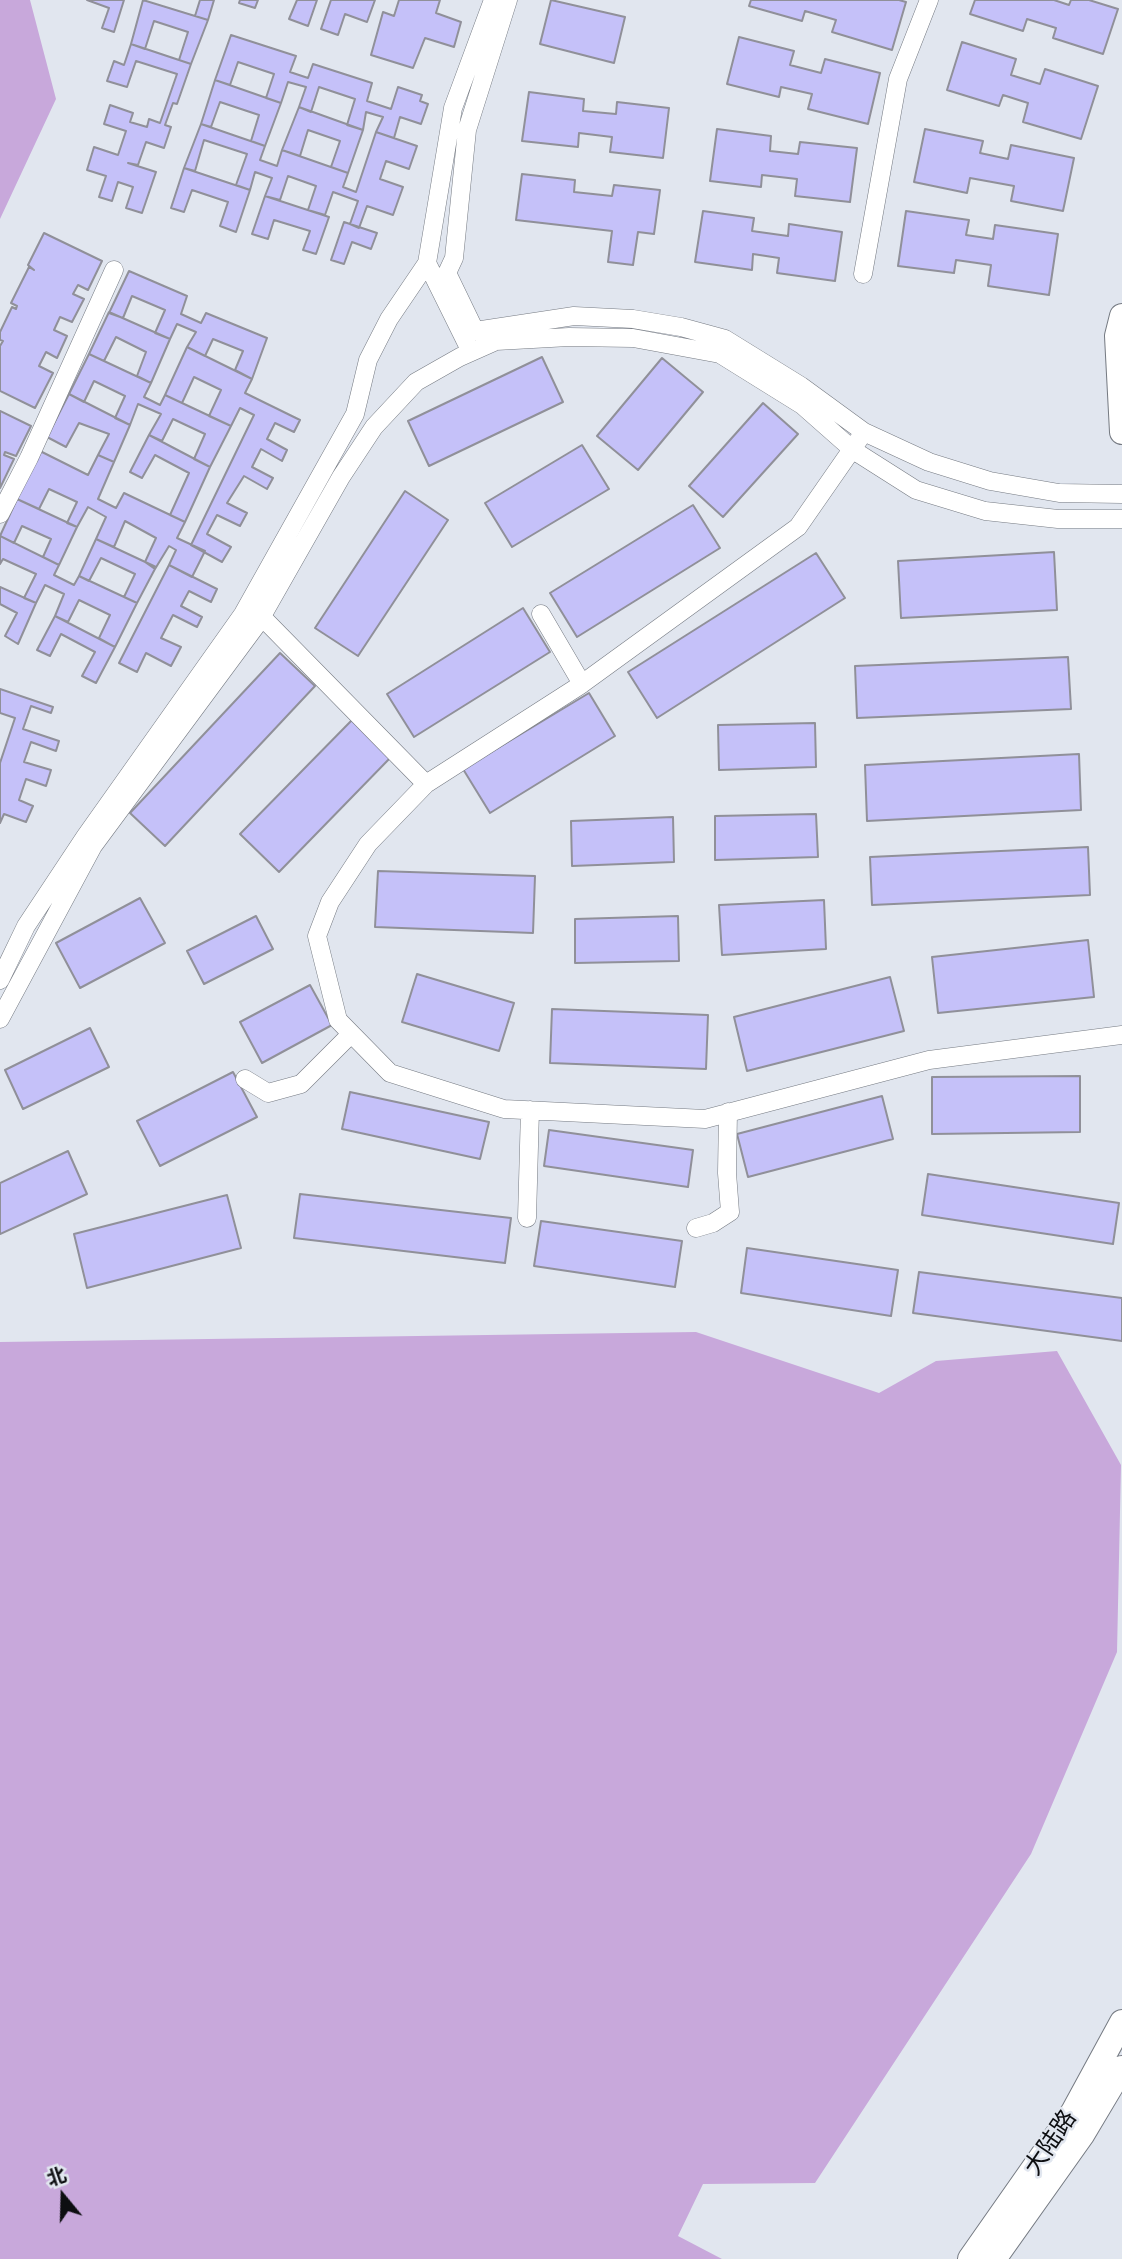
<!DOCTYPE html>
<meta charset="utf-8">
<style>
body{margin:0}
#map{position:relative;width:1122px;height:2259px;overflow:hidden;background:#e1e6ef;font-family:"PT Serif","Noto Sans SC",serif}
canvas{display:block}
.north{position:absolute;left:28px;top:2161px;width:70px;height:70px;-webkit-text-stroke:5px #e1e6ef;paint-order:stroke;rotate:341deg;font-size:19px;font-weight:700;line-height:28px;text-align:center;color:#0d0e11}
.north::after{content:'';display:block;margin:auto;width:24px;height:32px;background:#0d0e11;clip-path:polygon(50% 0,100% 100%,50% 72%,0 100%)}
</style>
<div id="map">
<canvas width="1122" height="2259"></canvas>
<div class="north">北</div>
</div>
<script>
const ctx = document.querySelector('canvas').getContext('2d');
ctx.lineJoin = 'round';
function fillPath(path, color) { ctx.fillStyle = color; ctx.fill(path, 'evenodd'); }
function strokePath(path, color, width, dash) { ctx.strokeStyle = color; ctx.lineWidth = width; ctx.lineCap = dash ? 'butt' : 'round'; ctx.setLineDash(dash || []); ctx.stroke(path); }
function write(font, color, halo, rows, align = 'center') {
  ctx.font = font + ' "PT Serif","Noto Sans SC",serif'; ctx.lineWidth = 5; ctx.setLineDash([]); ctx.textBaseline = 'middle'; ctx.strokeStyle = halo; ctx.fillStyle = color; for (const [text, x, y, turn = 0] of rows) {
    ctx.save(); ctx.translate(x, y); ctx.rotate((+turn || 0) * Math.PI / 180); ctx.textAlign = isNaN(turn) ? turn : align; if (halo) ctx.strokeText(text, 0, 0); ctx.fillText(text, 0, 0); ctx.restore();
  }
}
const forest = new Path2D(`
 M0,0H30L56,99L0,219Z
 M696,1332L879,1393L936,1361L1057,1351L1121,1465L1117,1652L1031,1854L815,2183L703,2184L678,2236L722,2259H0V1342Z`);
const building = new Path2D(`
 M87,0H124L114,32L102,28L109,8Z
 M143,0L208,20L191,64L179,60L188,32L154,21L145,49L131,44Z
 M200,0H214L208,20L195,16Z
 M240,0H258L255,8L239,3Z
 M297,0H317L308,26L289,19Z
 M331,0H375L367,22L345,14L338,35L321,29Z
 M399,0H440L436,13L461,22L454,47L425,38L413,68L371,55L383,12L394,16Z
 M551,0L625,17L614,63L540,44Z
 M751,0H899L906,2L892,50L832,32L836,20L805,11L802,21L749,6Z
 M975,0H1054L1069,5L1071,0H1089L1118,9L1103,54L1053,38L1056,28L1027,19L1023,31L970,14Z
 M231,35L296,56L290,72L308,78L313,64L372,83L367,101L391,109L398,87L422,95L420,101L428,104L421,124L400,117L394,138L376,132L383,117L366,112L363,130L347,125L355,99L319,87L311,112L299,107L306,87L288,82L281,103L266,98L274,74L238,62L230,85L215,80Z
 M739,37L794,51L790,65L821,73L825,59L880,73L868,124L808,109L812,94L781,87L779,97L727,84Z
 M962,42L1016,59L1011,75L1040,84L1045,69L1098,86L1081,139L1023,122L1028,103L1003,95L999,106L947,90Z
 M131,44L191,64L177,104L173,103L165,125L171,127L164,148L146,142L138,165L128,163L156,172L142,213L126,208L133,187L118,182L112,201L99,197L106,176L87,170L94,147L118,155L126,131L104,124L110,105L133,113L130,122L147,127L149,119L160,123L177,74L136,61L127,87L107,81L114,61L124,65Z
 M215,80L281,103L265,146L251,141L259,115L220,102L211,127L201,124Z
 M529,92L584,99L583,111L616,114L617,102L669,108L663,158L610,152L612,137L579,133L578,147L522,141Z
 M299,107L363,130L348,173L331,167L340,141L308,130L300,156L282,150Z
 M201,124L265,146L260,160L277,166L282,150L348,173L343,187L356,192L376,132L417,146L409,169L386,161L380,179L403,187L393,215L367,206L359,228L350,224L358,201L333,192L325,215L308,210L316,186L288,176L280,200L265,196L272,178L255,172L250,190L236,185L247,154L204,140L195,171L184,168Z
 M717,129L771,136L770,151L798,154L800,142L857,148L850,202L795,196L797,179L762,175L761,187L710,181Z
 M925,129L983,141L980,153L1008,159L1011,145L1074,158L1063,211L1011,201L1014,186L970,178L967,193L914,182Z
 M184,168L250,190L236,232L220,226L228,202L192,190L184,212L171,208Z
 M522,174L575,180L574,192L612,196L614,185L660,190L654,234L638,232L633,265L608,262L612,231L516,220Z
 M265,196L329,217L316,254L303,250L310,231L274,220L268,239L252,234Z
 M703,211L754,218L752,231L788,236L789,224L842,232L835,281L777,273L779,258L753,254L752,270L695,262Z
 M906,211L969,220L966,235L993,239L995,225L1058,234L1049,295L988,286L991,265L956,260L954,273L898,266Z
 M344,222L377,233L371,249L352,242L344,264L331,260Z
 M44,233L102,261L88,290L78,285L73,294L84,299L72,322L60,317L54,330L67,336L57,358L46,352L39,366L53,373L35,408L0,391V346L3,341L0,340V332L12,307L16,309L17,306L11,303L29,267L34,270L28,265Z
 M129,271L187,296L181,314L201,323L206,313L267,338L252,379L235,370L243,351L213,339L205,356L187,347L196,332L177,324L170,339L155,333L165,310L132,296L123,318L109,313Z
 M109,312L170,339L151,383L137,376L146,352L116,337L104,361L89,354Z
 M187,347L252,379L245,393L300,420L294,432L275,423L267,439L287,450L282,461L261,449L252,467L273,478L267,489L244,476L227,503L247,513L240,526L217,515L207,534L231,547L222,562L191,545L254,415L240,408L231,426L209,416L221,390L194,377L182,403L165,395Z
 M89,354L151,383L144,397L160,405L165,395L231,426L210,467L194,459L205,434L173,419L162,441L149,435L161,414L138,404L130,425L115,418L125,396L94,381L84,402L69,394Z
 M542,357L563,402L429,466L408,421Z
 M662,358L703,392L638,470L597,436Z
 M69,394L130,425L114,462L98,455L109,434L79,423L66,447L47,437Z
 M763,403L798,434L723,517L689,486Z
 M0,411L31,426L16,456L5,452L4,455L14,459L0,488Z
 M149,435L210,467L185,522L170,515L189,473L155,455L142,478L130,472Z
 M582,445L609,489L512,547L485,503Z
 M40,451L88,475L98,455L114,462L98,499L116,508L124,493L185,522L177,538L205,551L192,577L169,565L176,550L169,546L155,569L145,562L156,538L125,521L114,547L96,539L106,517L88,507L77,527L67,523L77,502L49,489L39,509L17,499Z
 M405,491L448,520L358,656L315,628Z
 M17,499L77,527L59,565L43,557L51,539L22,526L14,543L0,536Z
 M693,505L720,548L577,637L550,593Z
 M0,536L59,565L54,575L74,585L79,576L137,603L115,647L99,638L110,615L79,600L68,622L55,616L64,594L45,585L36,603L24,598L36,574L3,559L0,564Z
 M96,539L156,567L137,603L124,597L135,574L101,558L89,581L79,576Z
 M1054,552L1057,610L901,618L898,561Z
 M816,553L845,598L657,718L628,672Z
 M169,565L217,589L211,602L189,591L181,606L202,617L197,627L173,615L161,638L181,647L171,666L146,653L137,672L119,663Z
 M0,587L36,603L18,644L5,636L17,613L0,604Z
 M523,608L550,652L414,737L387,694Z
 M55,616L115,647L96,683L82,676L95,652L61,634L50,656L37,650Z
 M280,653L315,686L165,846L130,813Z
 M1068,657L1071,709L857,718L855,666Z
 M0,689L53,707L51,713L31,706L23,729L59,741L56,751L31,742L24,762L51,770L46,786L26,779L19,800L33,806L26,822L4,814L0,823V763L15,718L0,713Z
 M589,693L615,736L490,813L463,769Z
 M352,720L391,757L279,872L240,834Z
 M815,723L816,767L719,770L718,725Z
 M1079,754L1081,810L867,821L865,765Z
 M816,814L818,857L715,860V816Z
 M673,817L674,862L572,866L571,821Z
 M1088,847L1090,895L872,905L870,857Z
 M378,871L535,876L533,933L375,927Z
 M140,898L165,943L80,988L56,943Z
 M824,900L826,949L722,955L719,905Z
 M256,916L273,949L204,984L187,951Z
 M678,916L679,961L575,963V919Z
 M1088,940L1094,997L938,1013L932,957Z
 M417,974L514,1003L499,1051L402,1022Z
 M890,977L904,1031L747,1071L734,1017Z
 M310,985L332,1025L262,1063L240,1022Z
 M552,1009L708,1015L706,1069L550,1063Z
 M90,1028L109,1067L23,1109L5,1070Z
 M233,1072L257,1117L160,1166L137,1121Z
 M1080,1076V1132L932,1134V1077Z
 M350,1092L489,1122L480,1159L342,1129Z
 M882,1096L893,1139L748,1177L737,1134Z
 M549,1130L693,1150L688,1187L544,1166Z
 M68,1151L87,1194L0,1234V1183Z
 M928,1174L1119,1203L1113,1244L922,1215Z
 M300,1194L511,1218L505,1263L294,1238Z
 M227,1195L241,1248L87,1288L74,1234Z
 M541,1221L682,1241L675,1287L534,1266Z
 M747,1248L898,1270L891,1316L741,1293Z
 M919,1272L1122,1298V1341L913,1313Z`);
const street = new Path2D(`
 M508,0L467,130L454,258L447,273L475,331L574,316L633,319L681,327L725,339L801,386L864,432L929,462L990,481L1059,493L1122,494
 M427,263L471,352
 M863,274L898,79L929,0
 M864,432L798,527L579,686L426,784L368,844L330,902L317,936L338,1020L390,1073L504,1109L705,1119L929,1060L1122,1035
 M0,514L29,458L114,270
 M541,614L582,684
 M262,617L426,784
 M0,980L26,926L85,837L243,614L355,414L368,360L389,319L427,263L453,108L493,0
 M0,1019L93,846L258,623L341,477L374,427L416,382L460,357L496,341L569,337L633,338L720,354L802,405L853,450L916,490L985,511L1058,519H1122
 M245,1079L268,1093L301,1084L351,1034
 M527,1218L530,1110
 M696,1228L713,1223L730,1212L727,1173L728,1112`);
const secondary = new Path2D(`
 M1122,316L1117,336L1122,432
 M970,2259L1073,2112L1122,2022
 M994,2259L1082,2135L1122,2068`);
const streetNames = [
 ["大陆路",1051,2143,-56]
];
fillPath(forest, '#c8a8db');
fillPath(building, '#c5c1f9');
strokePath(building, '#909099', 2);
strokePath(street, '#757a82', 19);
strokePath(secondary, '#757a82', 26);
strokePath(street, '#fff', 18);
strokePath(secondary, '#fff', 24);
write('24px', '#0d0e11', '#e1e6ef', streetNames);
</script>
